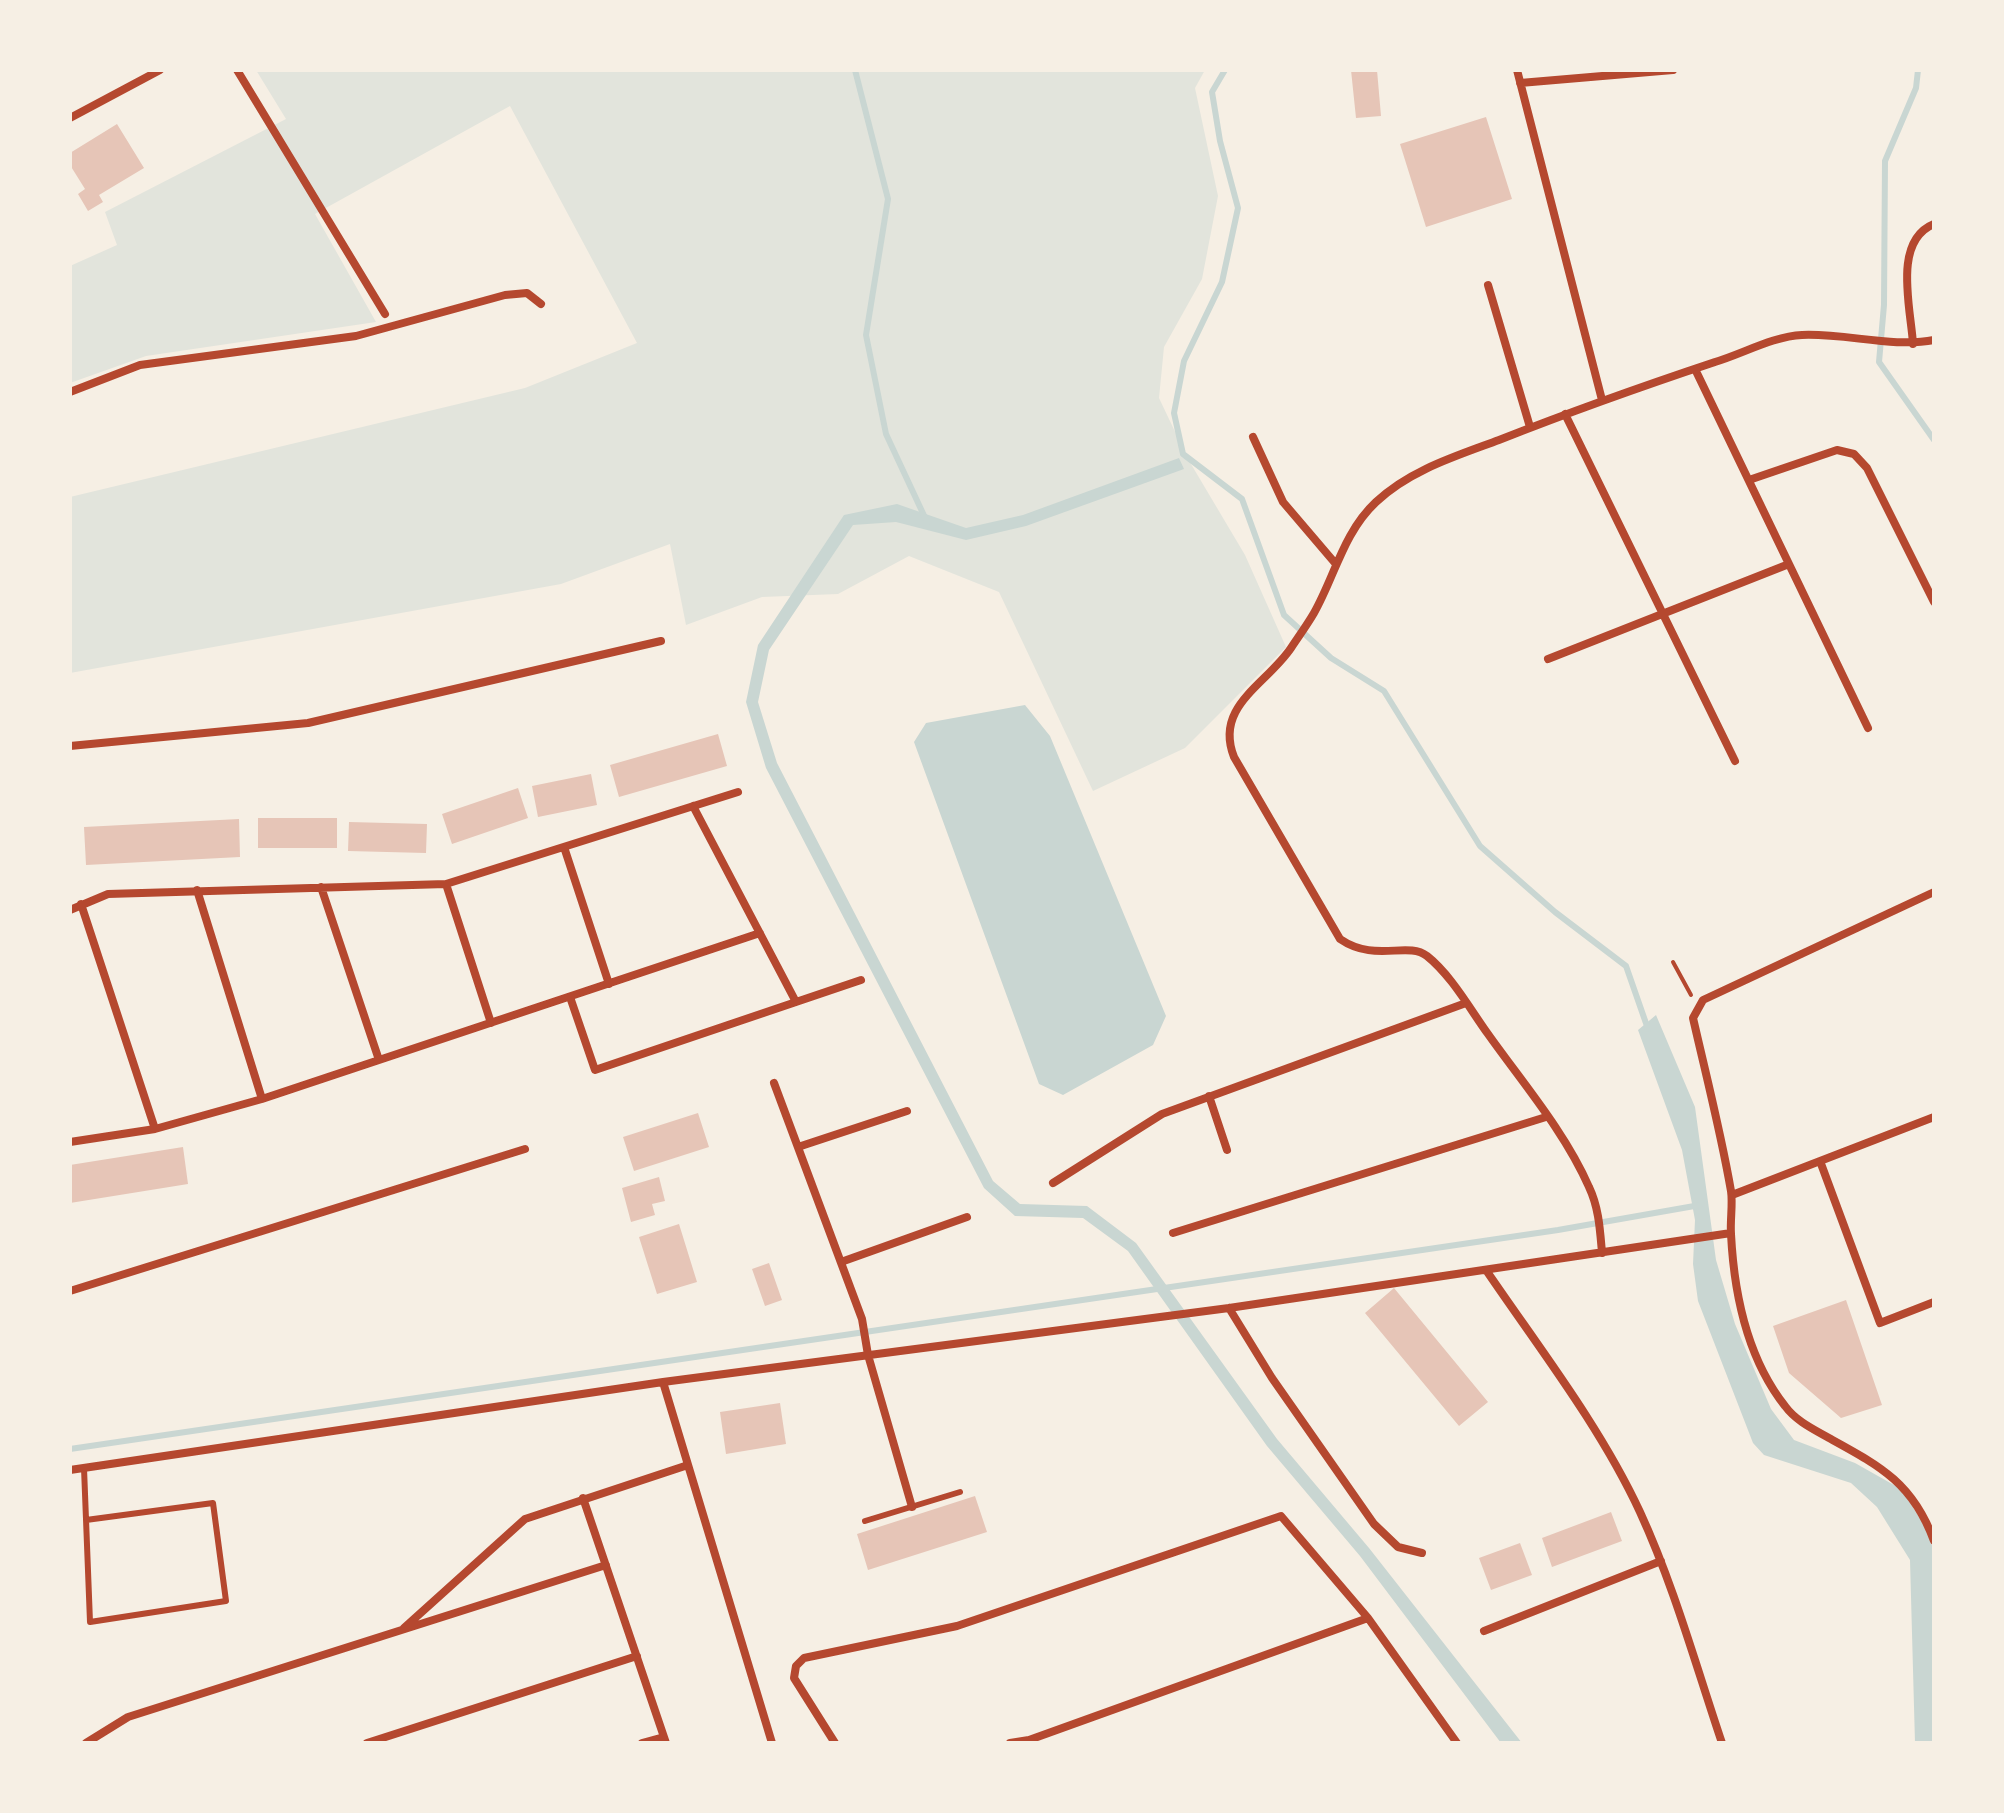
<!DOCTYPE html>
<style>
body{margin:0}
#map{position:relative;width:2004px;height:1813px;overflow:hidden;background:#f6efe4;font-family:"Work Sans",sans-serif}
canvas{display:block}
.frame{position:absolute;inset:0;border:72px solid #f6efe4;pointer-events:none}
</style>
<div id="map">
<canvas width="2004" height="1813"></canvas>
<div class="frame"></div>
</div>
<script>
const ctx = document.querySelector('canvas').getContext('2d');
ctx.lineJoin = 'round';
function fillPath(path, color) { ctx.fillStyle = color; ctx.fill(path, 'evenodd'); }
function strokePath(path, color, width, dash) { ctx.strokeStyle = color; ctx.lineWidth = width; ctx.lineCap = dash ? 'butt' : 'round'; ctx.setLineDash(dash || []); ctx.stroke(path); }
const green = new Path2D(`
 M256,70H1205L1195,88L1218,196L1202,279L1164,347L1159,398L1188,459L1245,555L1286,647L1185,748L1093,791L999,592L909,556L838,594L762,597L686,625L670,544L561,584L70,673V497L525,388L637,343L510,106L315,214L376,322L146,356L70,383V266L117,245L105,212L286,119Z`);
const water = new Path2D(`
 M1179,458L1184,469L1026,526L966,540L896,522L853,525L769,650L758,702L777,763L993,1181L1020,1204L1087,1206L1136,1243L1277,1439L1369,1548L1522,1743H1501L1360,1556L1267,1446L1128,1251L1083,1218L1015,1216L984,1188L766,768L746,702L758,645L844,515L897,504L966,528L1023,515Z
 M1025,705L1050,736L1166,1016L1153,1045L1063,1095L1039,1084L914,742L926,723Z
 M1656,1015L1695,1107L1716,1260L1735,1324L1771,1409L1794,1440L1855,1463L1901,1489L1925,1526L1934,1551V1743H1915L1910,1560L1877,1507L1851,1483L1764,1455L1753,1443L1698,1301L1693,1264L1695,1220L1682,1150L1638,1030Z`);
const stream = new Path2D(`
 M855,70L888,199L866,335L886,434L927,522
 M1225,70L1212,92L1220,141L1238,208L1222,282L1184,361L1174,413L1183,454L1242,499L1284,615L1331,658L1384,691L1480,846L1555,912L1626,966L1648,1029
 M1918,70L1916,88L1885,161L1884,305L1879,362L1934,440
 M70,1449L1558,1230L1700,1205`);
const building = new Path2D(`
 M1351,70H1377L1381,116L1356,118Z
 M1486,117L1512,199L1426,227L1400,144Z
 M117,124L144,168L99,195L103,202L88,211L78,194L85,189L70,165V153Z
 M718,734L727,766L619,797L610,765Z
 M591,774L597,805L538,817L532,786Z
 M518,788L528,818L452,844L442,814Z
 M258,818H337V848H258Z
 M239,819L240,857L86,865L84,827Z
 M349,822L427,824L426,853L348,851Z
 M698,1113L709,1147L634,1171L623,1137Z
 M183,1147L188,1184L70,1203V1165Z
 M659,1177L665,1201L652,1204L655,1215L631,1222L622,1188Z
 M679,1224L697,1282L657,1294L639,1237Z
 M769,1263L782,1300L765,1306L752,1269Z
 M1394,1288L1488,1402L1459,1426L1365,1313Z
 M1846,1300L1882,1405L1841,1418L1789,1373L1773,1326Z
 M780,1403L786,1444L726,1454L720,1412Z
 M975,1496L987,1532L868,1570L857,1534Z
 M1611,1512L1622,1541L1552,1567L1542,1538Z
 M1520,1543L1532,1575L1491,1590L1479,1558Z`);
const path = new Path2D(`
 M1673,962L1691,995`);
const service = new Path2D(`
 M84,1468L90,1622L226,1601L213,1503L86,1520
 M865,1521L960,1492`);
const minor = new Path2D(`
 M237,70L385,314
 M1517,70L1602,400
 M1520,83L1673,70
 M70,118L160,70
 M1488,285L1530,427
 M1913,344C1911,309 1892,241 1934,224
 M1695,369L1868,728
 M70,392L140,365L356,336L505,295L527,293L541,304
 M1565,414L1735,761
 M1253,437L1283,502L1335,563
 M1749,480L1837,450L1854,454L1867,468L1934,602
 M1548,659L1789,564
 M70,746L308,723L661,641
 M693,806L796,1002
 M564,847L609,984
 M446,884L491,1023
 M321,887L379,1060
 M197,890L262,1099
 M1934,892L1703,1000L1693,1018C1706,1075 1721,1133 1731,1191C1733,1205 1730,1219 1731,1234C1734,1293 1747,1358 1785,1406C1796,1421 1813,1429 1829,1438C1880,1466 1913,1483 1934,1541
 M81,904L155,1129
 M70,910L108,894L446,884L738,792
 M570,997L595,1070L861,980
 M774,1083L862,1319L868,1355L912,1507
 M1209,1096L1227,1150
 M70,1142L155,1129L262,1099L760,933
 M798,1147L907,1111
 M1820,1161L1880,1323L1934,1302
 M1053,1183L1162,1114L1466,1003
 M1732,1195L1934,1117
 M1173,1233L1546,1117
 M1602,1253C1600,1230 1599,1208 1589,1187C1565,1132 1522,1082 1488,1034C1470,1009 1451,975 1427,956C1407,941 1375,963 1340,939L1234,757C1214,706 1266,685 1291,648C1299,636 1307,625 1314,613C1335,576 1343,533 1376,502C1410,470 1456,456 1499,440C1570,412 1643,386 1715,362C1742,354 1774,336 1802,335C1846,333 1892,348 1934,340
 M841,1262L967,1217
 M1486,1270C1539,1348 1600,1426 1640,1512C1674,1586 1696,1666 1722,1743
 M70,1291L525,1149
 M1229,1308L1272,1378L1374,1524L1398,1547L1422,1553
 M663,1382L772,1743
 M70,1470L663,1382L1229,1308L1731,1233
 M583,1498L666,1743
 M404,1628L525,1519L688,1465
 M1484,1631L1661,1561
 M86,1743L128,1717L606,1565
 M367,1743L637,1656
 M642,1743L664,1737
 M835,1743L794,1678L796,1666L804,1658L957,1626L1281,1516L1368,1618L1457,1743
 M1010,1743L1029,1740L1368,1618`);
fillPath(green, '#e2e4dc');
fillPath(water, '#c9d6d2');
strokePath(stream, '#c9d6d2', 6);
fillPath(building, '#e6c5b7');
strokePath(path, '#b5482f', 4);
strokePath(service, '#b5482f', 6);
strokePath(minor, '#b5482f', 8);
</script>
